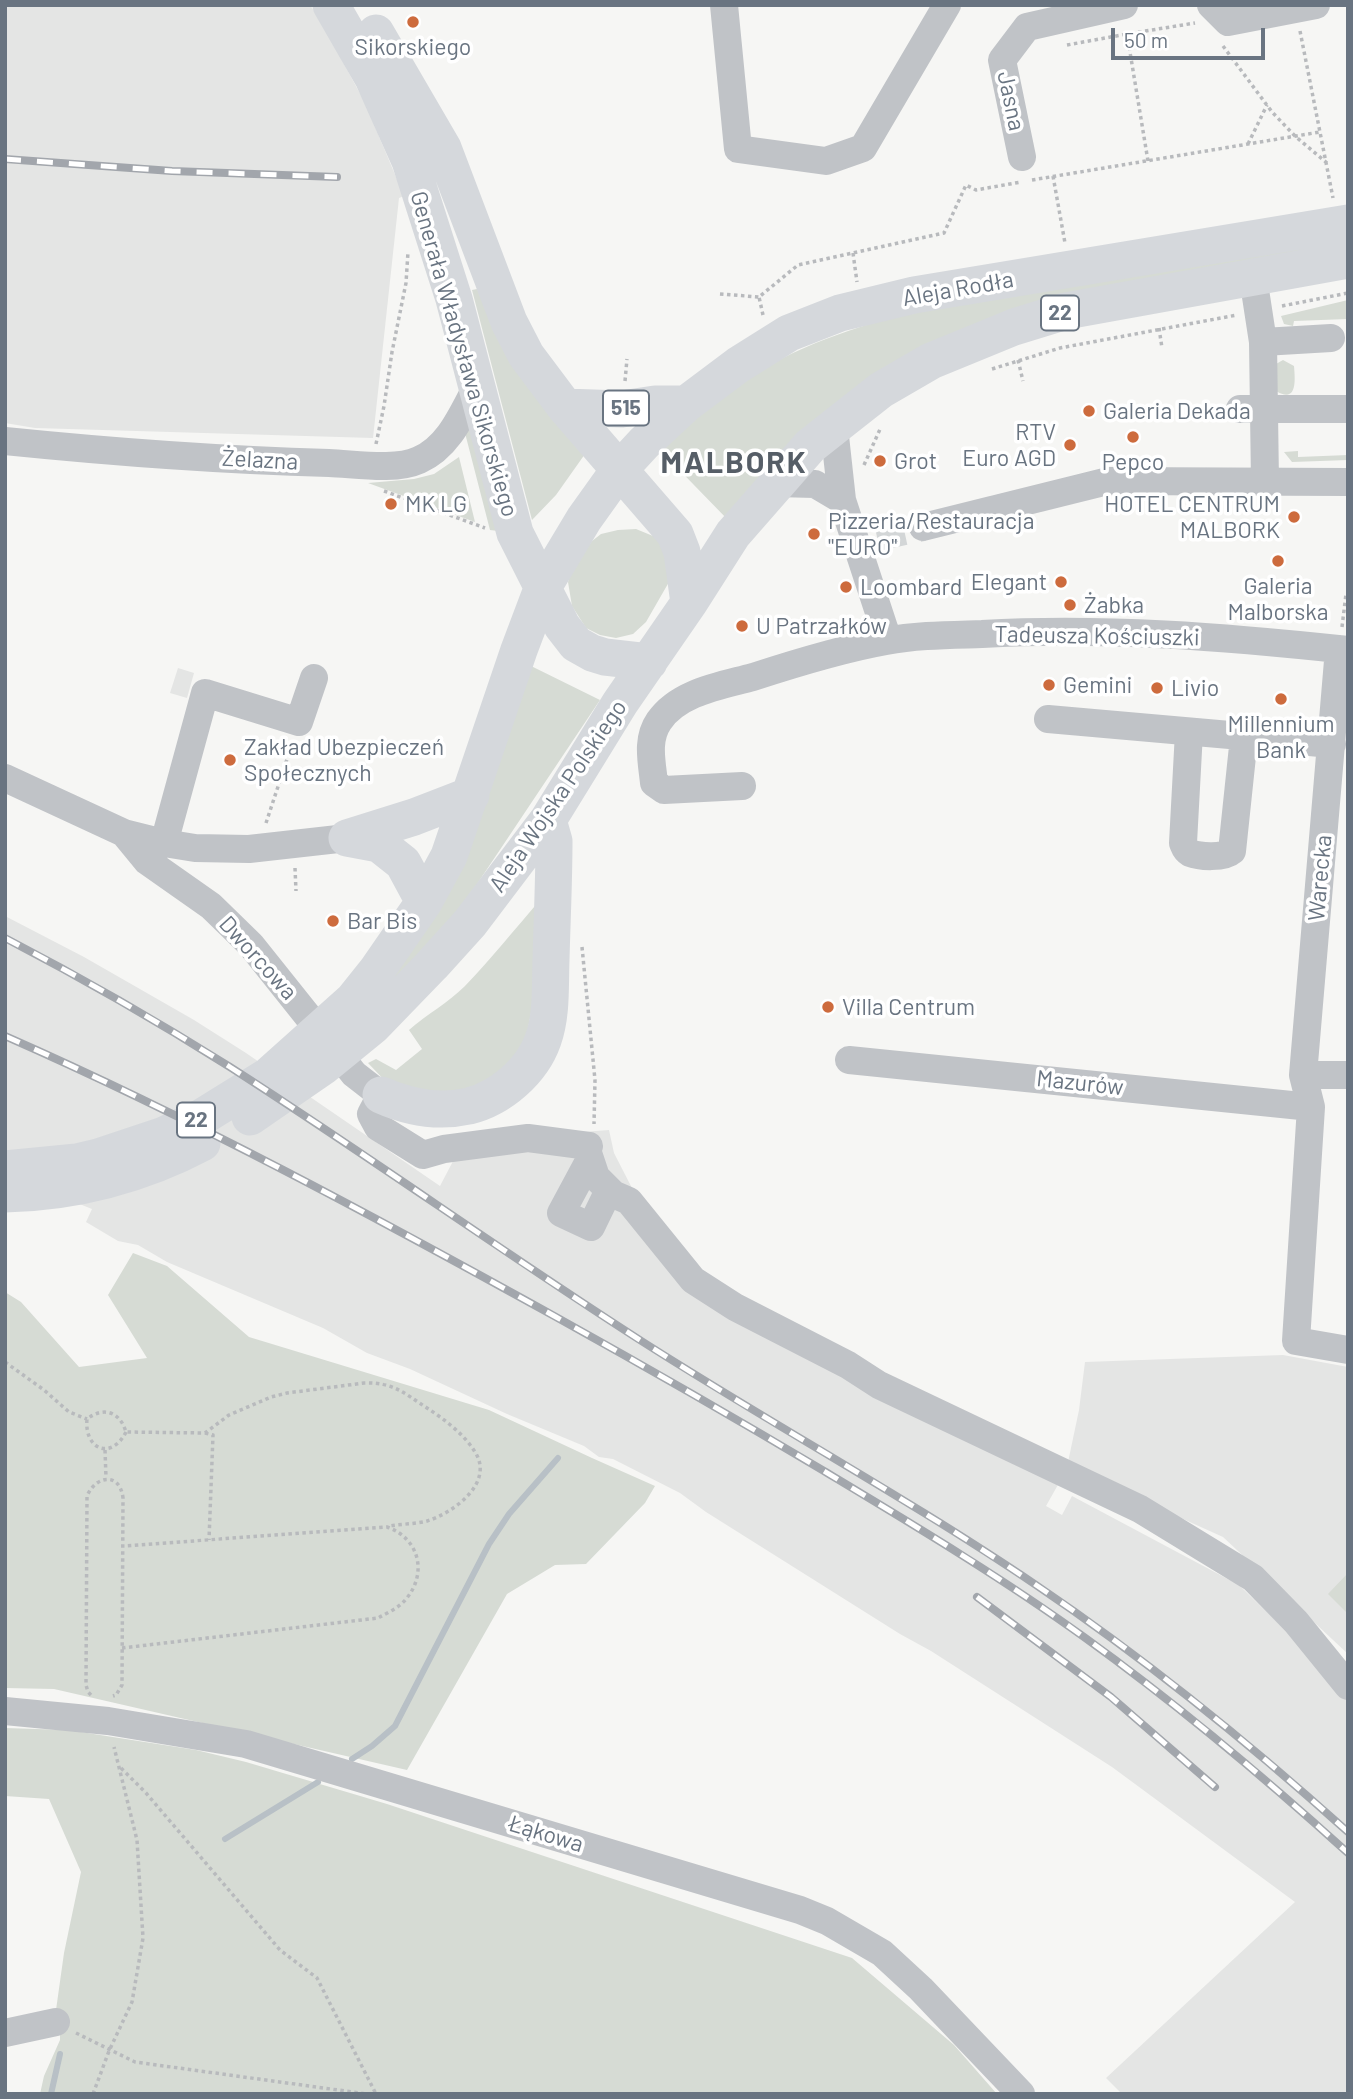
<!DOCTYPE html>
<meta charset="utf-8">
<style>
body{margin:0}
#map{position:relative;width:1353px;height:2099px;overflow:hidden;background:#f6f6f4;font-family:Barlow,sans-serif}
canvas{display:block}
.frame{position:absolute;inset:0;border:7px solid #697481;pointer-events:none}
.scale{position:absolute;left:1111px;top:28px;width:154px;height:32px;box-sizing:border-box;border:4px solid #697481;border-top:0;padding-left:9px;font-size:21px;line-height:24px;white-space:nowrap;color:#697481;-webkit-text-stroke:5px #fff;paint-order:stroke}
</style>
<div id="map">
<canvas width="1353" height="2099"></canvas>
<div class="frame"></div>
<div class="scale">50 m</div>
</div>
<script>
const ctx = document.querySelector('canvas').getContext('2d');
ctx.lineJoin = 'round';
function fillPath(path, color) { ctx.fillStyle = color; ctx.fill(path, 'evenodd'); }
function strokePath(path, color, width, dash) { ctx.strokeStyle = color; ctx.lineWidth = width; ctx.lineCap = dash ? 'butt' : 'round'; ctx.setLineDash(dash || []); ctx.stroke(path); }
function write(font, color, halo, rows, align = 'center') {
  ctx.font = font + ' Barlow,sans-serif'; ctx.lineWidth = 7; ctx.setLineDash([]); ctx.textBaseline = 'middle'; ctx.strokeStyle = halo; ctx.fillStyle = color; for (const [text, x, y, turn = 0] of rows) {
    ctx.save(); ctx.translate(x, y); ctx.rotate((+turn || 0) * Math.PI / 180); ctx.textAlign = isNaN(turn) ? turn : align; if (halo) ctx.strokeText(text, 0, 0); ctx.fillText(text, 0, 0); ctx.restore();
  }
}
const built = new Path2D(`
 M5,5H310L321,21L365,103L404,196L399,198L373,438L35,428L5,423Z
 M178,668L194,673L187,698L170,693Z
 M5,916L84,957L194,1020L246,1053L440,1186L462,1144L490,1139L609,1130L614,1153L634,1192L677,1249L737,1300L1067,1467L1079,1410L1085,1362L1283,1355L1348,1367V1654L1223,1537L1068,1467L1046,1506L1062,1515L1072,1496L1239,1585L1316,1660L1348,1701V2094H1122L1106,2078L1295,1902L1112,1767L931,1651L900,1634L706,1512L680,1493L613,1459L599,1457L584,1446L507,1414L410,1369L367,1353L323,1328L167,1262L138,1245L118,1241L86,1222L92,1209L5,1174Z`);
const green = new Path2D(`
 M1346,240L1347,243L1009,313L729,521L658,448C686,426 713,401 742,382C795,346 855,327 916,311Z
 M477,289L585,454L556,495L532,520L472,290Z
 M1348,300V319L1294,321L1293,326L1284,324L1281,316Z
 M1283,360L1294,366C1295,379 1298,404 1276,391V364Z
 M471,426L498,531L490,530L465,433Z
 M1298,451V457L1348,455V460L1292,462L1284,452Z
 M459,457L475,522L368,483L414,479L434,474Z
 M636,529L653,536L665,547L669,582L646,622L633,634L616,638L600,635L586,628L572,606L568,582L572,568L592,541L601,534L618,530Z
 M527,664L600,700L453,920L375,1007Z
 M540,900L538,979L526,1038L514,1057L488,1084L451,1094L389,1085L368,1063L376,1059L396,1070L422,1049L409,1030C427,1014 448,1003 465,986C491,959 515,929 540,900Z
 M133,1253L167,1266L249,1337L489,1410L592,1458L655,1486L645,1503L586,1564L555,1565L507,1594L407,1770L54,1689L5,1688V1292L21,1302L79,1367L147,1358L108,1295Z
 M1348,1573V1614L1328,1594Z
 M5,1728L68,1730L196,1750L246,1762L387,1804L852,1958L954,2045L997,2094H40L44,2076L60,2040V2014L56,2010L64,1953L81,1872L49,1799L5,1796Z`);
const stream = new Path2D(`
 M352,1759L372,1746L395,1726L489,1544L509,1514L558,1458
 M225,1839L318,1782
 M51,2094L60,2054`);
const minorTunnel = new Path2D(`
 M877,537L923,527`);
const path = new Path2D(`
 M1300,31L1333,198
 M1067,45L1127,34
 M1223,46L1272,112L1295,136L1327,163
 M1248,144L1267,105
 M1148,161L1127,34L1195,23
 M1053,176L1065,243
 M1032,180L1320,132
 M853,253L857,282
 M720,294L759,297
 M1282,306L1348,293
 M763,315L759,297L798,265L944,233L966,185L976,190L1021,182
 M1159,328L1162,348
 M1018,360L1023,381
 M992,369L1060,348L1237,315
 M625,381L627,359
 M376,444L384,406L392,352L406,283L408,252
 M864,465L881,427
 M384,491L485,528
 M1342,627L1346,594L1348,592
 M266,823L292,744
 M295,868L296,891
 M582,947L595,1080L594,1124
 M5,1362L44,1390L69,1412L87,1419
 M126,1432C111,1461 84,1449 87,1419C104,1406 120,1412 126,1432L205,1433L229,1415L271,1397L287,1393L364,1383C393,1382 404,1393 427,1408C444,1419 464,1434 475,1452C495,1483 453,1513 427,1521C415,1524 401,1524 389,1526
 M205,1433L213,1435L209,1540
 M105,1450L106,1478
 M122,1648L378,1618C387,1613 399,1608 406,1599C428,1573 419,1538 387,1527L123,1546
 M91,1695L88,1692L86,1685L87,1496C96,1475 120,1472 123,1498L122,1685L116,1695L113,1696
 M121,1768L146,1793L280,1950L317,1978L376,2094
 M76,2033L135,2062L367,2094
 M93,2094L109,2051L132,2002L143,1938L137,1840L114,1747`);
const minor = new Path2D(`
 M724,5L738,149L826,161L863,148L947,5
 M1211,5L1228,22L1316,5
 M1022,157L1002,60L1027,27L1124,5
 M1253,277L1263,342L1265,482
 M1263,342L1331,338
 M1240,409H1348
 M834,427L842,500L888,640
 M5,441C113,452 221,460 329,463C356,464 395,471 419,460C449,447 462,414 477,386
 M776,483L815,484L842,500
 M923,527L1108,481L1348,482
 M1339,649L1303,1075L1311,1107L1296,1341L1348,1350
 M1048,719L1332,744
 M1189,732L1183,843C1185,848 1185,850 1190,853C1200,857 1224,858 1232,851L1244,737
 M5,778L124,833L164,843L195,848L249,849L347,838
 M742,786L664,790L654,783C652,762 646,740 659,721C679,692 720,686 753,677C796,663 841,649 886,641C917,635 950,635 982,634C1104,627 1226,637 1348,650
 M124,833L147,861L211,906L251,945L354,1074L381,1095L371,1114L378,1127L423,1155L444,1149L528,1138L589,1146L587,1150L596,1177L613,1194L629,1201L693,1280L735,1307L848,1365L879,1385L1140,1509L1253,1578L1296,1622L1348,1686
 M164,843L205,693L299,722L314,678
 M849,1060L1311,1107
 M1303,1075H1348
 M590,1159L561,1213L591,1227L609,1190
 M5,1711L108,1721L246,1744L800,1910L827,1921L882,1953L921,1989L1021,2094
 M5,2033L56,2022`);
const major = new Path2D(`
 M331,5L373,78L410,161L454,299L515,533L562,626L576,644L592,653L605,657L649,662
 M376,33L443,148L509,322L526,355L565,407L675,534L682,552L689,603
 M565,407L622,409L655,404H686
 M347,838L414,817L471,795
 M347,838L379,844L403,863L424,902
 M381,1095C410,1108 438,1113 469,1106C501,1098 532,1071 543,1040C552,1015 550,986 551,960C552,920 554,881 554,841L548,820
 M250,1117L324,1066L373,1026L432,965L470,923L548,820L620,703L689,603L733,534L810,446L834,427L881,390L931,361L1014,327L1066,311L1348,260
 M5,1169L77,1162L98,1157L164,1135L202,1117L268,1076L353,1000L377,970L424,902L449,856L519,650L542,589L584,519L619,470L644,443L686,404L738,365L789,333L840,313L914,295L1348,223
 M5,1194C73,1193 142,1175 202,1143`);
const rail = new Path2D(`
 M5,159L172,171L337,177
 M5,938C82,978 157,1021 230,1067C369,1156 504,1253 643,1342C773,1425 909,1499 1036,1585C1147,1660 1249,1743 1348,1832
 M5,1036C194,1119 375,1217 556,1317C646,1367 735,1418 824,1471C912,1524 1001,1577 1084,1637C1177,1704 1264,1777 1348,1853
 M977,1597L1111,1697L1215,1787`);
const markers = [
 [413,22,7,"#cd6b3d"],
 [1089,411,7,"#cd6b3d"],
 [1133,437,7,"#cd6b3d"],
 [1070,445,7,"#cd6b3d"],
 [880,461,7,"#cd6b3d"],
 [391,504,7,"#cd6b3d"],
 [1294,517,7,"#cd6b3d"],
 [814,534,7,"#cd6b3d"],
 [1278,561,7,"#cd6b3d"],
 [1061,582,7,"#cd6b3d"],
 [846,587,7,"#cd6b3d"],
 [1070,605,7,"#cd6b3d"],
 [742,626,7,"#cd6b3d"],
 [1049,685,7,"#cd6b3d"],
 [1157,688,7,"#cd6b3d"],
 [1281,699,7,"#cd6b3d"],
 [230,760,7,"#cd6b3d"],
 [333,921,7,"#cd6b3d"],
 [828,1007,7,"#cd6b3d"]
];
const shields = [
 [1060,313,38],
 [626,408,46],
 [196,1120,38]
];
const shieldNames = [
 ["22",1060,313],
 ["515",626,408],
 ["22",196,1120]
];
const poiNames = [
 ["Sikorskiego",413,47,"center"],
 ["Galeria Dekada",1103,411],
 ["RTV",1056,432,"right"],
 ["Euro AGD",1056,458,"right"],
 ["Grot",894,461],
 ["Pepco",1133,462,"center"],
 ["MK LG",405,504],
 ["HOTEL CENTRUM",1280,504,"right"],
 ["MALBORK",1280,530,"right"],
 ["Pizzeria/Restauracja",828,521],
 ["\"EURO\"",828,547],
 ["Elegant",1047,582,"right"],
 ["Galeria",1278,586,"center"],
 ["Malborska",1278,612,"center"],
 ["Loombard",860,587],
 ["Żabka",1084,605],
 ["U Patrzałków",756,626],
 ["Gemini",1063,685],
 ["Livio",1171,688],
 ["Millennium",1281,724,"center"],
 ["Bank",1281,750,"center"],
 ["Zakład Ubezpieczeń",244,747],
 ["Społecznych",244,773],
 ["Bar Bis",347,921],
 ["Villa Centrum",842,1007]
];
const streetNames = [
 ["Jasna",1011,101,78],
 ["Aleja Rodła",958,289,-10],
 ["Generała Władysława Sikorskiego",464,354,74],
 ["Żelazna",260,460,3],
 ["Tadeusza Kościuszki",1097,636,1],
 ["Aleja Wojska Polskiego",558,796,-56],
 ["Warecka",1320,878,-85],
 ["Dworcowa",258,958,48],
 ["Mazurów",1080,1083,6],
 ["Łąkowa",546,1834,17]
];
const districtNames = [
 ["MALBORK",734,463]
];
fillPath(built, '#e4e5e4');
fillPath(green, '#d6dbd4');
strokePath(stream, '#b8c0c6', 6);
strokePath(minorTunnel, '#d3d6d7', 28, [28, 14]);
strokePath(path, '#b8babd', 3.5, [3.5, 3.5]);
strokePath(minor, '#c0c3c7', 28);
strokePath(major, '#d5d8dc', 37);
strokePath(rail, '#a2a6ac', 8);
strokePath(rail, '#fff', 5, [16]);
for (const [x, y, r, color] of markers) { const dot = new Path2D(); dot.arc(x, y, r, 0, 2 * Math.PI); ctx.fillStyle = color; ctx.fill(dot); strokePath(dot, '#fff', 2.5); }
for (const [x, y, w] of shields) { const box = new Path2D(); box.roundRect(x - w / 2, y - 17.5, w, 35, 5); ctx.fillStyle = '#fff'; ctx.fill(box); strokePath(box, '#697481', 2); }
write('bold 21px', '#697481', null, shieldNames);
write('23px', '#697481', '#fff', poiNames, 'left');
write('23px', '#697481', '#fff', streetNames);
ctx.letterSpacing = '2px';
write('bold 30px', '#565e67', '#fff', districtNames);
ctx.letterSpacing = '0px';
</script>
